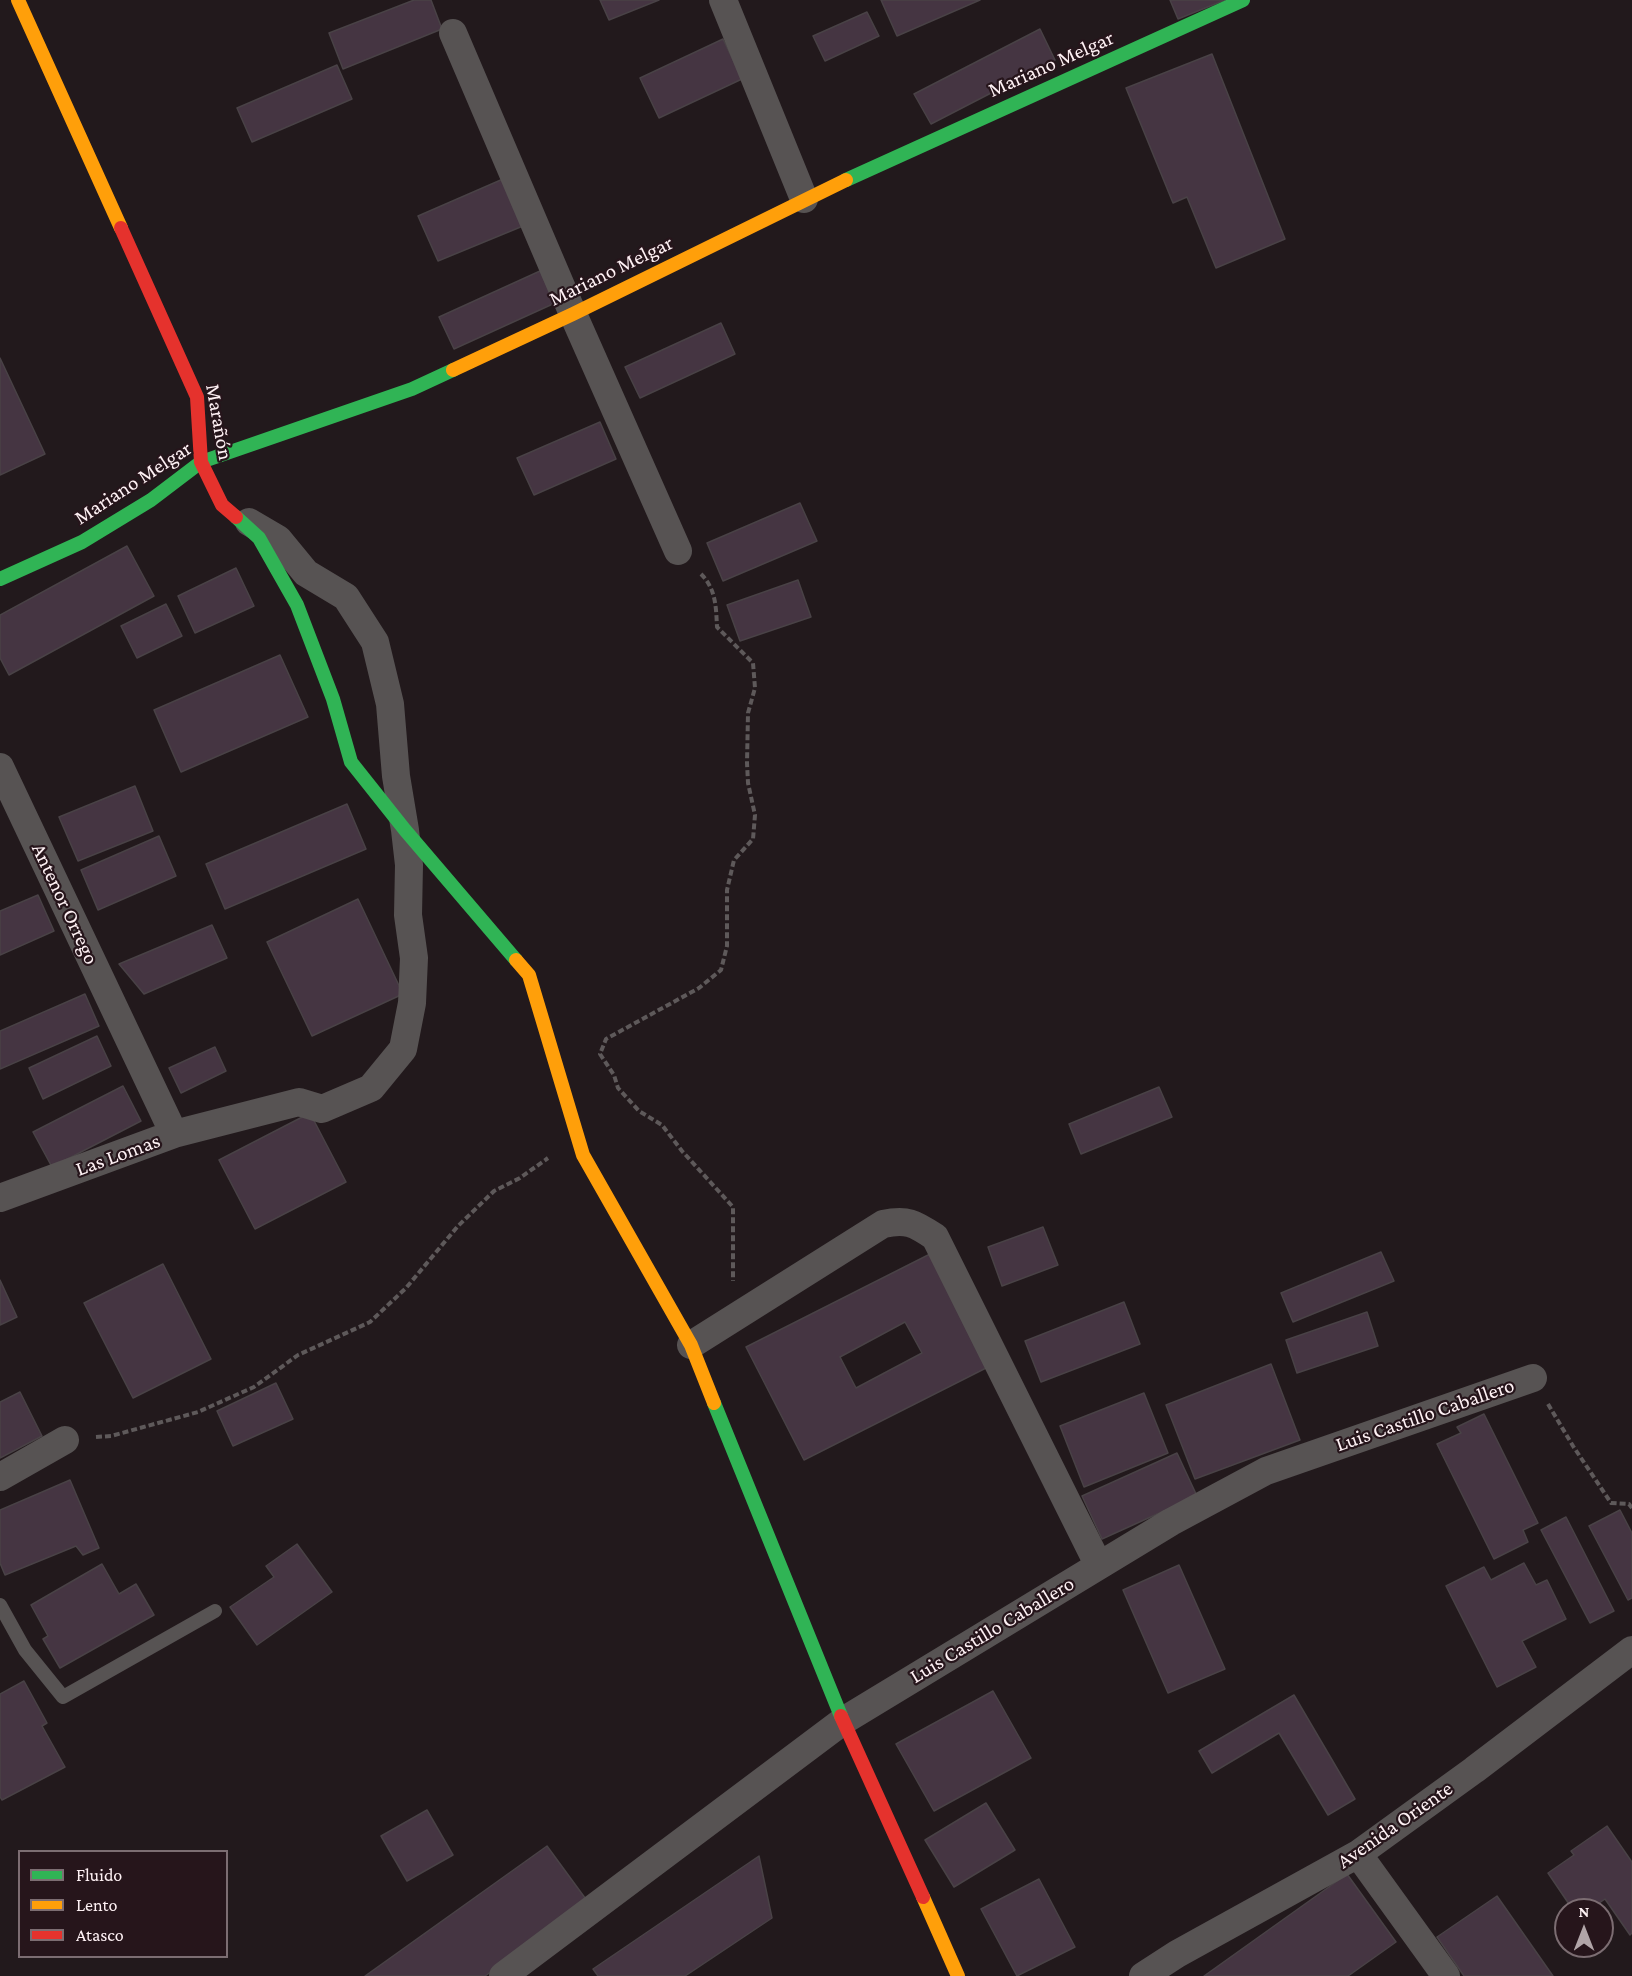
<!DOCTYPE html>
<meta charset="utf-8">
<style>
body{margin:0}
#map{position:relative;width:1632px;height:1976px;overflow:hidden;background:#22191c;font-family:"Crimson Pro",serif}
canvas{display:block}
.legend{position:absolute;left:18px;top:1850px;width:210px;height:108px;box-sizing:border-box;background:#26151b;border:2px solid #7c6d72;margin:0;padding:8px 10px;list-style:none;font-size:18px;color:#fef1f4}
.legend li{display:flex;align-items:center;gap:12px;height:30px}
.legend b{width:30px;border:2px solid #7c6d72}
.north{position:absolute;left:1554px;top:1898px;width:60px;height:60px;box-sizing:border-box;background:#26151b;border:2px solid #7c6d72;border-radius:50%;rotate:0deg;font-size:16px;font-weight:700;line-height:24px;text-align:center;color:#fef1f4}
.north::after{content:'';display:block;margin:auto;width:21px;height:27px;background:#b1a5a8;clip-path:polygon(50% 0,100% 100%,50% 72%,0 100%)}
</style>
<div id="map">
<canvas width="1632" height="1976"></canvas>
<ul class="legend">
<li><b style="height:8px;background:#30b455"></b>Fluido</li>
<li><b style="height:8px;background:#ff9f0a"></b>Lento</li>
<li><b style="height:8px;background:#e5322d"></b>Atasco</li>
</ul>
<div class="north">N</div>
</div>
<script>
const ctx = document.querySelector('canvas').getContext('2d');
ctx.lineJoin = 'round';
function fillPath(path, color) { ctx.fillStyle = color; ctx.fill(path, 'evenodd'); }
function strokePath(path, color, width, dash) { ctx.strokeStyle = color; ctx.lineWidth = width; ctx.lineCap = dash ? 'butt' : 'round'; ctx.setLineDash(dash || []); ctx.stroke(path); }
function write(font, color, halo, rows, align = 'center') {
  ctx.font = font + ' "Crimson Pro",serif'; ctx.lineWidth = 4.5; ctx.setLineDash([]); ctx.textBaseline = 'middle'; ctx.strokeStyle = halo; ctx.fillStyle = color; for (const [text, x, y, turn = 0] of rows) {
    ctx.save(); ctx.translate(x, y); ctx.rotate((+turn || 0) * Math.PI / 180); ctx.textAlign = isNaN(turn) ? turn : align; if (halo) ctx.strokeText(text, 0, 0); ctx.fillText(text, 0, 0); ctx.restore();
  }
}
const building = new Path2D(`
 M414,0H431L442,29L343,69L329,33Z
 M600,0H659L609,20Z
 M881,0H980L897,36Z
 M1170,0H1225L1178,19Z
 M867,12L879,36L825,61L813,36Z
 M1040,29L1055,60L931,124L914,94Z
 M723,39L742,79L659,118L640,78Z
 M1212,54L1285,239L1216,268L1187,197L1173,203L1126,88Z
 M337,65L352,99L252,142L237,108Z
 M503,179L523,226L438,261L418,216Z
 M540,271L555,303L454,349L439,317Z
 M721,323L735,354L640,398L625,367Z
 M0,358L45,454L0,475Z
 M600,422L616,459L534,495L517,458Z
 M800,503L817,541L723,581L707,543Z
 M127,546L154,596L9,675L0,658V615Z
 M236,568L254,606L195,633L178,596Z
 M798,580L811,617L740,641L727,605Z
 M166,604L182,636L137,658L121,626Z
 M280,655L308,717L181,772L154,710Z
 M135,786L153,831L78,861L59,817Z
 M347,804L366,849L225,909L206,864Z
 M159,836L176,876L98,910L81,870Z
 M38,895L54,931L0,955V911Z
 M358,899L403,994L312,1036L267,942Z
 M212,925L227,958L144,994L119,964Z
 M85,994L99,1026L0,1069V1031Z
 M97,1036L111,1066L43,1099L29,1068Z
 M215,1047L226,1071L181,1093L169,1068Z
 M123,1086L141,1121L52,1167L33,1132Z
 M1159,1087L1172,1117L1081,1154L1069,1124Z
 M310,1113L346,1182L255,1229L219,1160Z
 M1043,1227L1058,1265L1002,1286L988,1247Z
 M1381,1252L1394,1281L1293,1322L1281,1293Z
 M932,1253L990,1366L804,1460L746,1347ZM905,1322L922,1353L856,1388L840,1357Z
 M163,1264L211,1359L133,1398L84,1303Z
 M0,1280L17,1317L0,1325Z
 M1124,1302L1140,1344L1041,1382L1025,1341Z
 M1367,1312L1378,1346L1297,1373L1286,1340Z
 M1271,1364L1300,1440L1195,1479L1166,1405Z
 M276,1383L293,1419L233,1446L217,1411Z
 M20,1392L42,1436L0,1458V1402Z
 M1144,1393L1168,1453L1084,1487L1060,1426Z
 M1484,1414L1538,1523L1523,1530L1528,1542L1494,1559L1437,1444L1461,1433L1457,1427Z
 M1177,1453L1197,1496L1102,1539L1082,1496Z
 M70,1480L99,1548L83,1555L76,1546L5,1575L0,1563V1510Z
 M1620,1510L1632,1533V1598L1628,1600L1589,1526Z
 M1566,1517L1614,1611L1590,1623L1541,1530Z
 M297,1544L332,1592L257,1645L230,1607L274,1577L266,1566Z
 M1524,1563L1536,1585L1547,1580L1566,1619L1522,1641L1536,1667L1497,1687L1446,1586L1484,1567L1491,1580Z
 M102,1564L119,1594L136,1584L154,1615L60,1668L43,1639L48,1636L31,1605Z
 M1179,1565L1225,1669L1168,1693L1123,1590Z
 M24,1681L47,1723L42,1726L65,1767L2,1800L0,1797V1694Z
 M993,1691L1031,1758L934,1811L896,1744Z
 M1294,1695L1355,1799L1328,1815L1279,1733L1212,1773L1199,1751Z
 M986,1803L1015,1850L954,1887L925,1840Z
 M427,1810L453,1855L407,1881L381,1836Z
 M1607,1826L1632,1862V1933L1630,1935L1605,1899L1589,1910H1573L1548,1873L1574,1855L1571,1851Z
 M547,1846L588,1902L485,1976H365Z
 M759,1856L772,1918L685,1976H598L593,1969Z
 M1347,1874L1396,1942L1348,1976H1204Z
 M1039,1879L1075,1947L1017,1976L981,1909Z
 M1497,1896L1553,1976H1464L1437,1937Z`);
const path = new Path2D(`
 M701,574C716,589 716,607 717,627L753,663L755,688L748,713L747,763L748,783L755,815L753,839L734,860L727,890V946L721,970L699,988L606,1039L600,1054L614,1075L618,1088L639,1111L662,1125L682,1151L733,1207V1281
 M1548,1404L1573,1446L1611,1503L1629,1504L1632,1508
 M96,1437L111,1436L198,1412L254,1387L298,1355L370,1322L406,1288L458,1226L494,1191L520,1178L548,1158`);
const lane = new Path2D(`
 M0,1605L25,1650L63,1697L215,1611`);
const street = new Path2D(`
 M723,0L804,199
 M453,33L573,314L678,551
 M0,767L174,1134L0,1198
 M174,1134L299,1102L322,1109L371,1088L403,1049L412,1003L414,958L408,915L409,865L405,830L396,776L390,704L375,642L346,597L306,573L278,539L249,522
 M691,1345L883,1224C907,1219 914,1223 935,1237L1098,1564
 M0,1477L65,1440
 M1358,1854L1446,1976
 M503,1976L843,1721L1171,1522L1266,1471L1533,1378
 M1143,1976L1177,1954L1358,1854L1474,1770L1632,1650`);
const fast = new Path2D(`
 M846,180L1243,0
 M236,517L259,538L297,605L333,699L351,762L405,830L516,960
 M0,579L82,542L151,500L201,462L412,389L453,370
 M714,1403L841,1716`);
const slow = new Path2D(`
 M18,0L121,228
 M453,370L573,314L846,180
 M516,960L529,975L583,1155L691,1345L714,1403
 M923,1897L958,1976`);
const jam = new Path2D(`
 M121,228L197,397L201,462L222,505L236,517
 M841,1716L923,1897`);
const streetNames = [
 ["Mariano Melgar",1051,64,-24],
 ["Mariano Melgar",611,271,-26],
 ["Marañón",219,422,80],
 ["Mariano Melgar",133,483,-33],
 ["Antenor Orrego",65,904,65],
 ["Las Lomas",118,1155,-20],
 ["Luis Castillo Caballero",1425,1415,-19],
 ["Luis Castillo Caballero",992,1630,-31],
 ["Avenida Oriente",1395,1825,-35]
];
fillPath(building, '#453542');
strokePath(building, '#494246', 1.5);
strokePath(path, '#5e595a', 4, [6, 3]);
strokePath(lane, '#575353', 14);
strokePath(street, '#575353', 28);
strokePath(fast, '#30b455', 14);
strokePath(slow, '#ff9f0a', 14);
strokePath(jam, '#e5322d', 14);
write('21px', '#fef1f4', '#26151b', streetNames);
</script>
